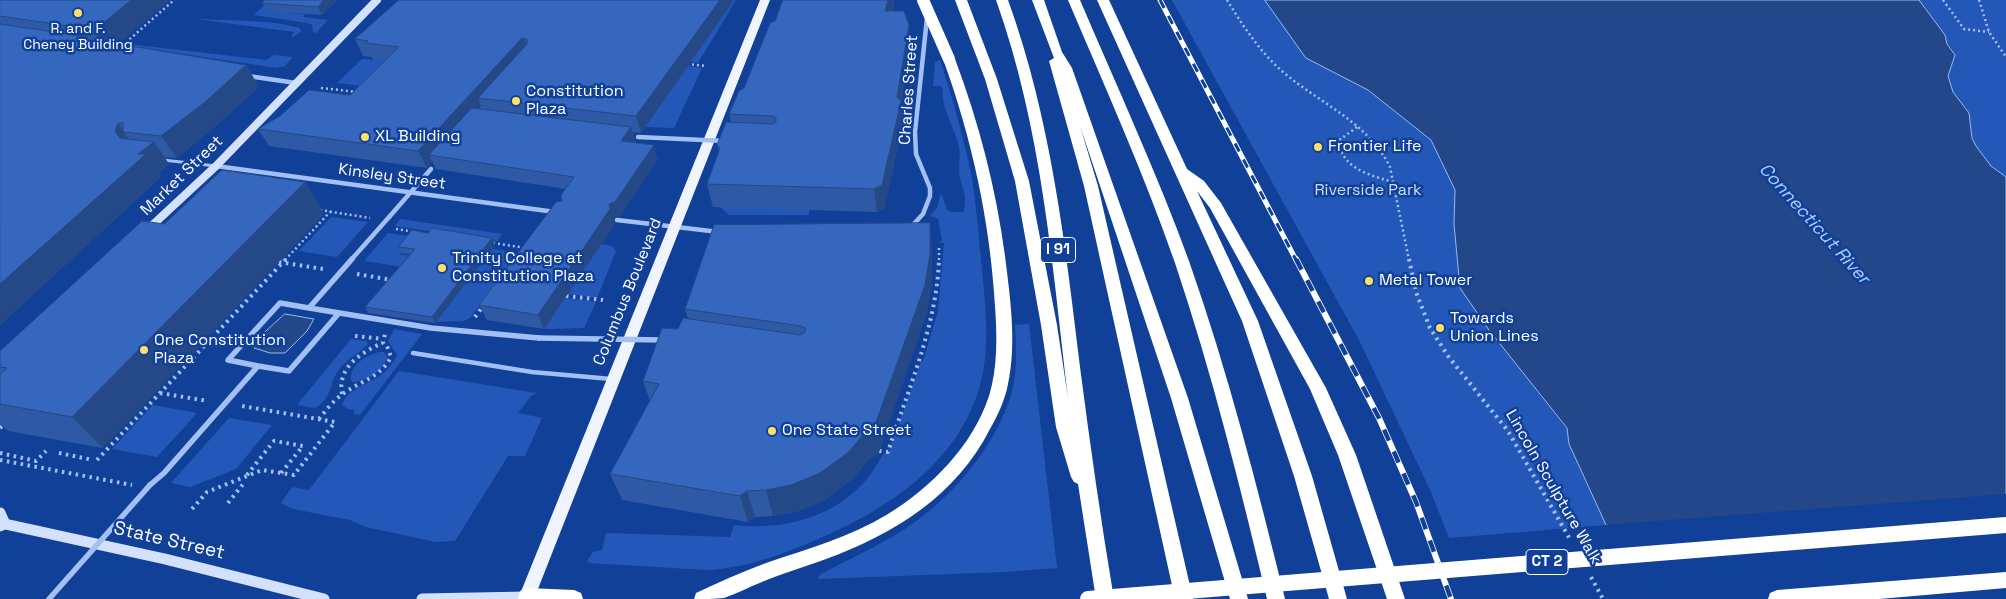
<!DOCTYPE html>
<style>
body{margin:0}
canvas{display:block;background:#114098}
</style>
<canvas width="2006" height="599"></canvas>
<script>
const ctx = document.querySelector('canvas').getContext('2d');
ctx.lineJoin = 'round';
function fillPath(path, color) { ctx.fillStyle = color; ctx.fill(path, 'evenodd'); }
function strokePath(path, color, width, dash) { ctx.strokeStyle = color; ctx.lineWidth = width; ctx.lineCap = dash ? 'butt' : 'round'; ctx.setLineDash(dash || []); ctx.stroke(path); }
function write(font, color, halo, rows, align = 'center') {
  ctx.font = font + ' "Space Grotesk",sans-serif'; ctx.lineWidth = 5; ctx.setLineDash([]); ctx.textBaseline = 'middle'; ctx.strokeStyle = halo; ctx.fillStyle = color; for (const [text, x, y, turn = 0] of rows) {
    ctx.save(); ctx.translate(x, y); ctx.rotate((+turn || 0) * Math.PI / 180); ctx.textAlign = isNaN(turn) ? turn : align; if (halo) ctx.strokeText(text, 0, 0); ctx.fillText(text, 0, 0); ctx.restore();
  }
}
const green = new Path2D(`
 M270,0L290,13L305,14L303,17L328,20L316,33L313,32L312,25L308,23L254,15Z
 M733,0H736L698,63L690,62Z
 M1172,0H1265L1306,58L1368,90L1431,140L1455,190L1454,224L1460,288L1489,330L1567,429L1569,444L1606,525L1449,538L1431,492L1360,342Z
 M1919,0H2006V177L1991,166L1976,146L1972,138L1969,113L1953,92L1948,76L1953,50L1947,44L1945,35Z
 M196,19C230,21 267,19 300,28L301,32L291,38L294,32Z
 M128,44L266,60L274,55L293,57L285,66L276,68L126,45Z
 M362,59L388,61L363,86L337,83Z
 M940,60C952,97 963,135 971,173C976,201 978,230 981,259C984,296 990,335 983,372C969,447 907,497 842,528C799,548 753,568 706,570L590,563L587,561L593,552L602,550L606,533L730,537L734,525C794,532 855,511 883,454H888L921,362L923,361L938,311L944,243H939L942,240L938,219L930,216L937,208L941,193L947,210L951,212H963C969,200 962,189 960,178C958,168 961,157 959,147C955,127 940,107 943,88L940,86H933L935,62Z
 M688,66L702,68L674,128L645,127Z
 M715,202L814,209L809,211V215H729Z
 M331,217L368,222L337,257L299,251Z
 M400,219L502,234L497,241L395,226Z
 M388,233L413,237L399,254L414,256L404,267L364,261Z
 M601,244L612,246L616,251L597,298L568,294Z
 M492,249L519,253L470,318L463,321L436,322Z
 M565,298L596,302L584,328L544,329Z
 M1029,324L1057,568L1004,572L819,579L818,577L821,574C849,559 879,546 905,529C953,498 1003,439 1014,382C1017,363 1016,344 1015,325Z
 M394,329L422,334L360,415L353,414L355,410L348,409L342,405C349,382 384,386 397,355L388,341Z
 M351,339L367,341L368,344C359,354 346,359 338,371C328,386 333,397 315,408L297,405Z
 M379,352H384L387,357C385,370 364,383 352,382C346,367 367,355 379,352Z
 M399,371L537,393L531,396L518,413L542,418L525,456H508L455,541L436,542L366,527L350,520L293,509L281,503L292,487L309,490Z
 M153,405L197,413L157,457L112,449Z
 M229,418L272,425L236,469L190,487L171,483Z`);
const water = new Path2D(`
 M1265,0H1919L1945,35L1947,44L1955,55L1948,76L1953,92L1969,113L1972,138L1976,146L1991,166L2006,177V599L1606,525L1569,444L1567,428L1489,330L1460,288L1454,224L1455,190L1431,140L1368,90L1306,58Z
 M285,314L314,319L307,331L285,353H270L254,348L265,332Z`);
const pier = new Path2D(`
 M2006,494V599H1650L1604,525Z`);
const pathFar1 = new Path2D(`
 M1227,0C1243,26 1260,52 1283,72C1319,103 1368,122 1390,167L1409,260
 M1943,0L1964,29L1989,32
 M1979,0L1989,32L2006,57
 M122,46L174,0
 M687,64L707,66
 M321,88L358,92
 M1357,127L1338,141C1343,169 1369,175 1393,182
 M320,210L370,218
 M396,229L415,232
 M493,243L526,248
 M285,260L330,212
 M939,260V246`);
const path = new Path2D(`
 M1409,259L1416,292L1430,328L1448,356L1508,431L1571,541
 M279,262L323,269
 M357,274L392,280
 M566,296L603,300
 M475,317L483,306
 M355,336L382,339
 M160,393L208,401
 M342,394C337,367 361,353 382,343
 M319,419C326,410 334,400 344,393C361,381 381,377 391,357L387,346L383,343L385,334
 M0,428L5,423
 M879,451L888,452C908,389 937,325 939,259
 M0,453L36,461L46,451
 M59,453L93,460
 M0,460L132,485
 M97,460L286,259
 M247,475L274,441L303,446L281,473
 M228,503L244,483
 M192,509L207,492L262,470L294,475L335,422L242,406
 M1591,577L1603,599`);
const laneFar1 = new Path2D(`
 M163,160L216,166`);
const lane = new Path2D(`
 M413,353L532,372L611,379`);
const streetFar1 = new Path2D(`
 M248,76L296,83
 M216,166L555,212
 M617,220L719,232
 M911,227L923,214L930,196V188L916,154L915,132L927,18
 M351,260L390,216`);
const street = new Path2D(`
 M309,308L431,328L539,338
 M258,366L289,371L339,313
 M150,485L164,473L258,366L228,360L280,303L309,308L352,259`);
const secondaryFar1 = new Path2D(`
 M145,232L216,166L377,0`);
const secondary = new Path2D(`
 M0,513L5,524
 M0,526L5,524L165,559L324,599
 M422,599L527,597`);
const primary = new Path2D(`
 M760,0H770L534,599H518Z`);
const highway = new Path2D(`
 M955,0H967L997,79L1029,181L1057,325L1068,398C1052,263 1042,129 996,0H1008C1051,119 1065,242 1080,367C1090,444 1101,522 1114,599H1096L1078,484L1074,482L1071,477L1056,427L1041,325L1015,181L985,79Z
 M1032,0H1044L1062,52L1072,68L1188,398L1248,599H1230L1171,398L1080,126L1098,186L1193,599H1175L1084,186L1049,61L1054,58Z
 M1068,0H1080C1117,87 1157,173 1189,261C1228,372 1257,485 1285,599H1267C1240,486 1212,373 1175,263C1144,174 1105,87 1068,0Z
 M1097,0H1109L1187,169L1204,181L1221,203L1326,388L1356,455L1405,599H1387L1338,455L1310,389L1210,208L1197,191L1258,321L1312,476L1347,599H1329L1294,476L1242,321Z
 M949,55L955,59C979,123 996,188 1005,256C1010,297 1017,343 1008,384C1005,400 998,415 990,429C956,496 894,534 826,559C804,567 783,573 762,582C749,587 736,594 724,598C715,599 703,599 694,599L696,593C719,582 742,572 766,563C807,549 850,537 888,514C932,487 973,445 989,396C998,367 997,335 995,306C990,221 972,139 943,59Z
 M2006,572V588L1879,599H1768L1770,593L1777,590Z
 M527,588L574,590L581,593L583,599H518L520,591Z`);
const railFar1 = new Path2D(`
 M1160,0L1296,260`);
const rail = new Path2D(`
 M1296,259L1379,418L1416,502L1451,599`);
const streetBridgeFar1 = new Path2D(`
 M638,137L725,141
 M390,216L431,169`);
const streetBridge = new Path2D(`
 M539,338L663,340
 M49,599L150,485`);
const highwayBridgeFar1 = new Path2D(`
 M923,0L949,59`);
const highwayBridge = new Path2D(`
 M1088,599L2006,525`);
const wall = new Path2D(`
 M0,0H170L118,44L246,65L259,87L218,124L177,158L164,157L169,164L159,173L161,177L0,325Z
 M265,0H337L322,15L267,11L262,3Z
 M732,1V3L641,133L633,132L635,141L634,143L658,159L620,216L614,218L615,224L544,329L487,320L479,305L562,201L566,189L436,169L432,161L427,168L269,146L258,129L350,95L385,61L373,60L372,57L363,56L355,39Z
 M894,6L893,11L911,48L901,104L903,124L884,209L877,212L713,207L707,184L719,151L717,145L731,122L729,114L744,88Z
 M305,182L324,214L103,448L8,431L0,424V351L164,224Z
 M495,244L435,323L368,313L365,307L410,254L401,253L398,247Z
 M932,250V282L927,312L878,455L870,458L853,479L825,500L798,511L773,516L755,517L748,522L622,500L610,474L650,401L643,381L678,329L688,319L685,309Z`);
const shadedWall = new Path2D(`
 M131,0H170L110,51L95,30Z
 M324,0H337L322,15L318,7Z
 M720,0H732V3L641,133L636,116Z
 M888,0H894V6L887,33L885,11Z
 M909,25L911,48L901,104L903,124L884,209L877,212L874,189L897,97Z
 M87,37L102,58L83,40Z
 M524,38L530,54L478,98L481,106L437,156L429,155L432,161L427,168L418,151L521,39Z
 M246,65L259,87L218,124L177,158L161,136Z
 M118,123L133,146L131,153L115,131Z
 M631,127L635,141L625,155L621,141Z
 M154,142L169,164L159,173L161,177L0,325V284L138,154Z
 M654,145L658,159L620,216L614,218L615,224L544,329L538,315L609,204Z
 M305,182L324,214L103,448L72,417Z
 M930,223L932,250V282L927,312L878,455L870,458L853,479L825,500L798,511L773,516L766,490Z
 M492,238L495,244L435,323L432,317Z
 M747,491L755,517L748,522L740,496Z`);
const building = new Path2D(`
 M0,0H131L95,30L0,16Z
 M265,0H324L318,7L262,3Z
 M399,0H720L636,116L478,98L527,44L528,40L524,38L521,39L418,151L258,129L280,116L309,90L350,95L399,47L365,43L368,41L355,39Z
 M783,0H888L885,11H904L909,25L897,97L901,101L882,185L874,189L707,184L720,148L717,145L726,122L772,124L776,122V118L773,116L729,114L739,91L744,88L770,23L775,21Z
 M0,24L87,37L83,40L101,41L246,65L205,102L161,136L123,132V123H118L115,131L120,138L154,142L138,154H146L0,284Z
 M472,108L631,127L621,141L654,145L615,202L609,204L610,209L538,315L479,305L556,202L562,201L561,195L574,177L429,155Z
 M222,170L305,182L72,417L0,404V375L7,368L0,367V351L142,221L164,224Z
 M930,223V254L925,285L874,428L866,431L849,452L820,473L791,485L766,490L747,491L740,496L610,474L659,384L643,381L662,328L678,329L683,318L800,335L805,332V328L801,326L685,309L714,225Z
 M432,228L492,238L432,317L365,307L415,249L398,247L412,230L428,233Z`);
const markers = [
 [78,13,5,"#ffe066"],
 [516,101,5,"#ffe066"],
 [365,137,5,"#ffe066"],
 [1318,147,5,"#ffe066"],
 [442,268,5,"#ffe066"],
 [1369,281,5,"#ffe066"],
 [1440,328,5,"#ffe066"],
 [144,350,5,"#ffe066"],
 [772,431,5,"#ffe066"]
];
const farPoinames = [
 ["R. and F.",78,29],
 ["Cheney Building",78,45]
];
const shields = [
 [1058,250,35],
 [1547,562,42]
];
const shieldNames = [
 ["I 91",1058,250],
 ["CT 2",1547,562]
];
const streetNames = [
 ["Charles Street",909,90,-86],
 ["Market Street",182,176,-44],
 ["Kinsley Street",392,177,8],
 ["Columbus Boulevard",628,292,-68],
 ["Lincoln Sculpture Walk",1553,487,60]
];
const poiNames = [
 ["Constitution",526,92],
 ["Plaza",526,110],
 ["XL Building",375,137],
 ["Frontier Life",1328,147],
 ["Trinity College at",452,259],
 ["Constitution Plaza",452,277],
 ["Metal Tower",1379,281],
 ["Towards",1450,319],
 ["Union Lines",1450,337],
 ["One Constitution",154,341],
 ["Plaza",154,359],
 ["One State Street",782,431]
];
const parkNames = [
 ["Riverside Park",1368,191]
];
const waterNames = [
 ["Connecticut River",1814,224,48]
];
const nearStreetnames = [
 ["State Street",169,541,13]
];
fillPath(green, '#2458b8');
fillPath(water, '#244789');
strokePath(water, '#95baf7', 1);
fillPath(pier, '#114098');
strokePath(pathFar1, '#a3c0f4', 2.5, [2, 3]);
strokePath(path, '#a3c0f4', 4, [2.5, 4.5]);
strokePath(laneFar1, '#a3c0f4', 3);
strokePath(lane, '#a3c0f4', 4.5);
strokePath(streetFar1, '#a3c0f4', 4.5);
strokePath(street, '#a3c0f4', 5.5);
strokePath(secondaryFar1, '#d3e1fd', 8);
strokePath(secondary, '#d3e1fd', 11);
fillPath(primary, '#f0f4ff');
fillPath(highway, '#fff');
strokePath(railFar1, '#fff', 5);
strokePath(rail, '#fff', 6);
strokePath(railFar1, '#114098', 3, [9]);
strokePath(rail, '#114098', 4.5, [12]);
strokePath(streetBridgeFar1, '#a3c0f4', 4.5);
strokePath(streetBridge, '#a3c0f4', 5.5);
strokePath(highwayBridgeFar1, '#fff', 12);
strokePath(highwayBridge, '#fff', 16);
fillPath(wall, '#2e59a4');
fillPath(shadedWall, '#254886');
fillPath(building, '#3567bf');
strokePath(building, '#254886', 1);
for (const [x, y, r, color] of markers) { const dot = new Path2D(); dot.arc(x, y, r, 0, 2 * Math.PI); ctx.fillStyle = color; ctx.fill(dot); strokePath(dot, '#114098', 2); }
write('14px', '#fff', '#114098', farPoinames);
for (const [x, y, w] of shields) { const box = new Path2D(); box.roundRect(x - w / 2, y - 12.5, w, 25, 4); ctx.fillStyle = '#114098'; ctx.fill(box); strokePath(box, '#fff', 1); }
write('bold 15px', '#fff', null, shieldNames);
write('16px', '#fff', '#114098', streetNames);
write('16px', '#fff', '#114098', poiNames, 'left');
write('16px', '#cbddfe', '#114098', parkNames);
write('italic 18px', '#afcbfa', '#114098', waterNames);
write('19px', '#fff', '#114098', nearStreetnames);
</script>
